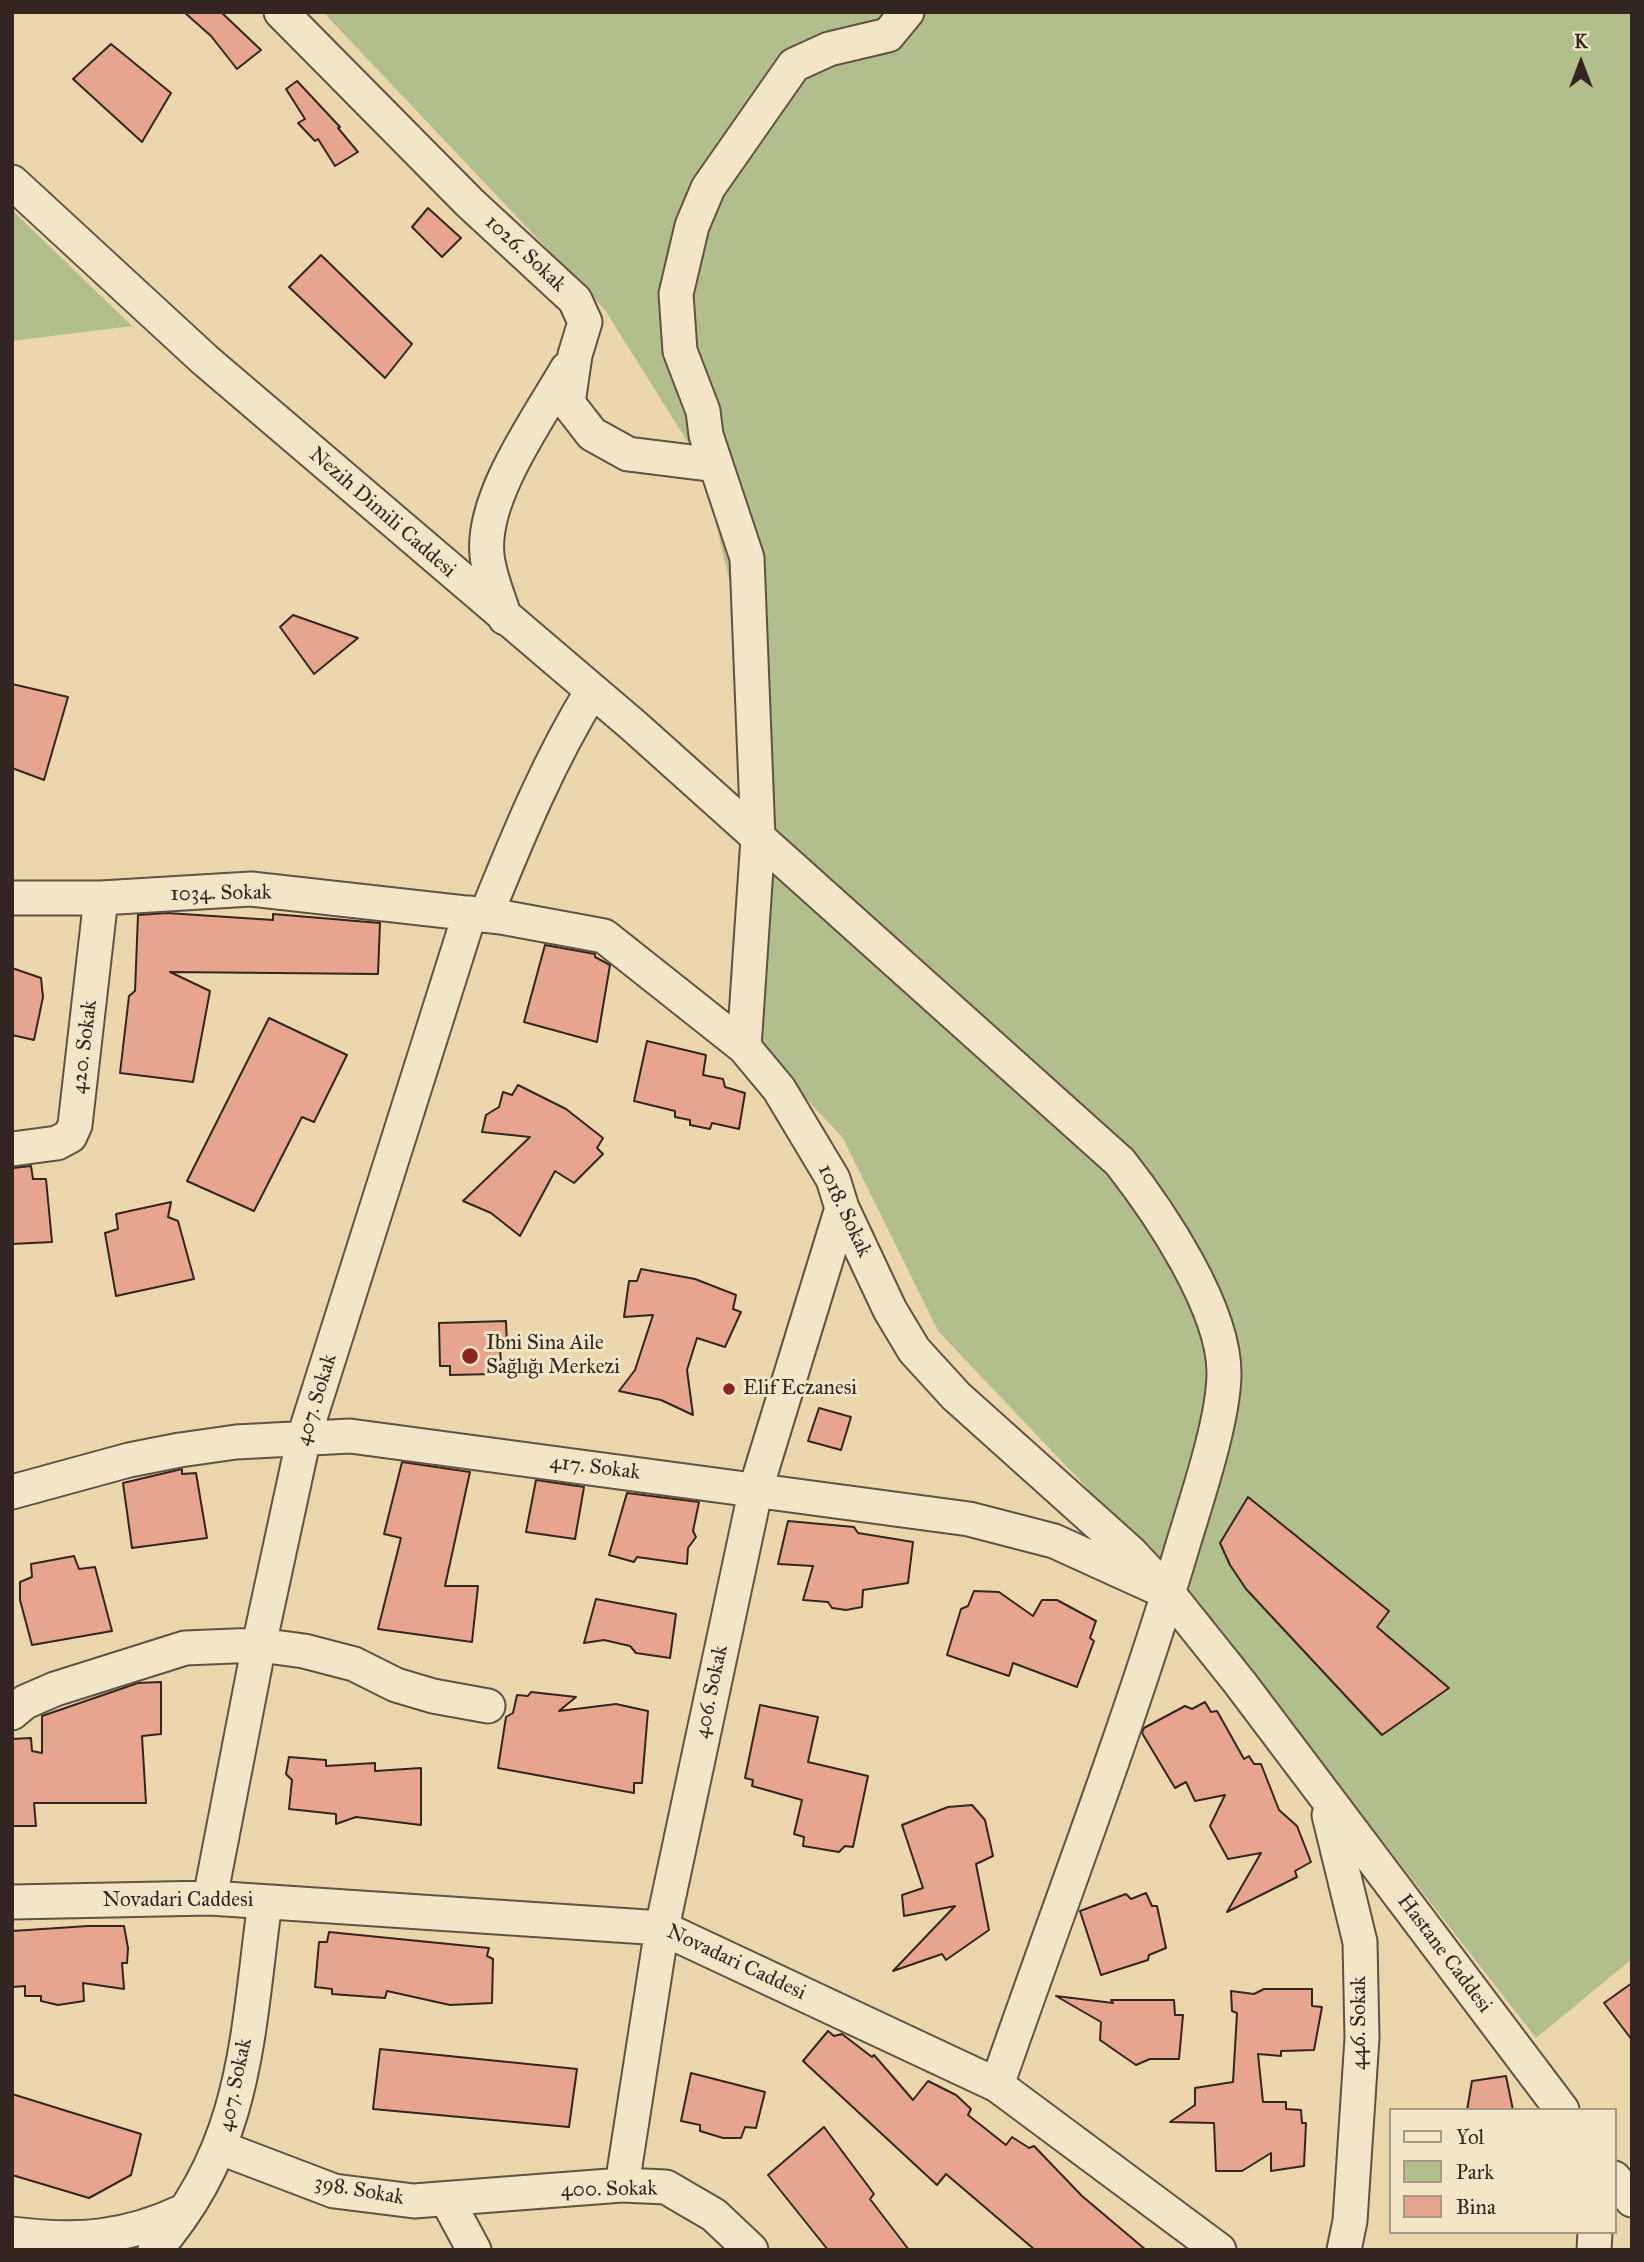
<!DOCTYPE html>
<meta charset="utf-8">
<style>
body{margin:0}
#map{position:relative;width:1644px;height:2262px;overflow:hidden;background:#ebd7ab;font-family:"IM FELL Great Primer",serif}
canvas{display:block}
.frame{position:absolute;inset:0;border:14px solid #332621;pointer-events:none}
.legend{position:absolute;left:1389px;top:2108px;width:228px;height:126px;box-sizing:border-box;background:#f2e5c8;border:2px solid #a69985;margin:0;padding:9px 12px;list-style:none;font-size:21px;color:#332621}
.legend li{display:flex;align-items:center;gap:14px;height:35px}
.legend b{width:35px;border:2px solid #a69985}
.north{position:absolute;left:1546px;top:28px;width:70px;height:70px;-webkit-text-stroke:5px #f2e5c8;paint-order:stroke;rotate:0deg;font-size:19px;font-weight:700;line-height:28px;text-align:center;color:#332621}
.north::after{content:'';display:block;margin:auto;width:24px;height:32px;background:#332621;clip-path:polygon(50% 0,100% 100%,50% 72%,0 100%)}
</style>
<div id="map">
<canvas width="1644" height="2262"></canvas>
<div class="frame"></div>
<ul class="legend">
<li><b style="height:9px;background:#f2e5c8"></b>Yol</li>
<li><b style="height:19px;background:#b2bf8d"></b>Park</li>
<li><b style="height:19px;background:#e7a48e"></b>Bina</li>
</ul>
<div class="north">K</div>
</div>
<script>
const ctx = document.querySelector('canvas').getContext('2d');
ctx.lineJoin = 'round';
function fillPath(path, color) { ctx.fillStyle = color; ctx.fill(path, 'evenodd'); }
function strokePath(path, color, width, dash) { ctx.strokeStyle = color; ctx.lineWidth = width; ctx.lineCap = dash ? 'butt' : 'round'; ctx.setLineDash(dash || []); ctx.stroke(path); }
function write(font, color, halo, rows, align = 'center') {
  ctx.font = font + ' "IM FELL Great Primer",serif'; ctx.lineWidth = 6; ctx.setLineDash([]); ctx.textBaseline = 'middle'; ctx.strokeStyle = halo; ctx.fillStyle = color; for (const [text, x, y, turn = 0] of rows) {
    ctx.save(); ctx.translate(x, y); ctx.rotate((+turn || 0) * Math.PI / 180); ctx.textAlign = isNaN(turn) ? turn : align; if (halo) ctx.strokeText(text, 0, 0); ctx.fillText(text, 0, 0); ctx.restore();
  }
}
const green = new Path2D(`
 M323,12H1632V1959L1536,2038L1200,1607L938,1331L843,1138L749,1038L737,612L702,465L605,310Z
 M12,210L132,326L12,341Z`);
const building = new Path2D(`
 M184,12H221L261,50L237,69L211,36Z
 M111,44L171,93L142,142L73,79Z
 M297,81L340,127L338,128L358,152L335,166L318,139L315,141L298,123L305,119L286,89Z
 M428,208L461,238L442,257L412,227Z
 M321,255L412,344L385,378L289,287Z
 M293,615L358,638L314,674L280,627Z
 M12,684L68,697L44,780L12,768Z
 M167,913L273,920V914L380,923L378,974L170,972L210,991L193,1082L120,1073L129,996L135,991L138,915Z
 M545,945L595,954V957L610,965L597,1042L524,1022Z
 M12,968L41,978L43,997L34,1040L12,1035Z
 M269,1018L347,1055L314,1122L302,1117L254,1211L187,1181Z
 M647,1041L706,1055L703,1075L723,1079L725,1087L745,1093L739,1129L712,1123L710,1129L690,1125V1120L675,1117V1111L634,1101Z
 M518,1085L566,1109L603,1138L597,1148L603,1154L574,1183L555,1171L520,1236L491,1213L463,1201L530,1137L482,1132L486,1115L499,1107L503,1092L512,1095Z
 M31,1166L33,1179H46L52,1242L12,1244V1168Z
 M171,1202L168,1217L178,1221L194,1279L116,1296L105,1233L118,1229L116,1214Z
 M641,1269L695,1279L736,1295L733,1309L741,1312L725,1347L697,1338L687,1370L693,1415L661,1400L619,1391L635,1370L653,1315L624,1317L629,1281H637Z
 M506,1321L507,1346L500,1347L501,1365H492L493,1374L450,1375V1366H440L439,1323Z
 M819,1408L851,1417L841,1450L808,1441Z
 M402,1462L470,1472L445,1586H478L472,1642L378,1629L401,1538L384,1534Z
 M182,1469V1474L196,1473L207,1538L132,1548L123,1483Z
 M536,1480L584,1487L575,1539L526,1532Z
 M627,1493L699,1502L693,1531L696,1537L688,1548L687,1564L637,1557L634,1562L609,1555Z
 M1248,1497L1389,1611L1377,1627L1449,1688L1382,1735L1246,1589L1230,1565L1220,1543Z
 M788,1521L854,1527L858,1533L913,1542L908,1583L863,1590L862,1607L846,1610L832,1608L828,1602L803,1600L813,1566L778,1564Z
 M74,1556L79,1569L95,1567L112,1631L32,1645L20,1600V1582L32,1577L31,1564Z
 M974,1591L999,1592L1033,1616L1042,1600H1057L1096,1621L1090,1638L1094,1641L1077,1687L1013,1663L1009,1676L947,1655L961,1609L968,1606Z
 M596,1599L676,1614L670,1658L636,1653L630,1646L604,1640L584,1643Z
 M161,1682V1734L142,1736L146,1803H34L36,1826H12V1739L31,1738L32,1751L42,1753V1716L138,1683Z
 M531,1692L576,1697L559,1711L616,1704L648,1711L642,1783H634V1793L498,1768L506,1717L513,1713L517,1695L528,1696Z
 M1205,1702L1211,1712L1217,1711L1244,1759L1249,1756L1254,1764H1261L1279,1810L1297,1826L1311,1862L1295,1871L1297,1877L1227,1912L1261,1853L1228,1859L1210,1826L1225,1795L1195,1801L1186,1782L1175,1788L1142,1733L1144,1728L1185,1706L1192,1709Z
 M760,1705L818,1717L808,1762L868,1776L853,1847L845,1846L839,1852L803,1846L804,1837L794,1834L802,1800L752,1786L753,1780L745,1778Z
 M289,1757L326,1760V1766L375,1763V1771L421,1768V1825L356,1817L336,1824V1814L289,1809L292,1780L286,1774Z
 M972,1805L985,1820L993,1856L976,1864L989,1930L946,1960L942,1954L893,1971L955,1906L904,1916L902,1895L923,1888L902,1825L948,1807Z
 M1146,1893L1152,1906H1157L1166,1948L1149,1955L1148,1960L1101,1975L1080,1911L1126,1894L1131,1899Z
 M88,1926H124L128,1948L127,1963H122L124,1989L83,1983L84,2001L58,2005L41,2001V1996H25V1986L12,1987V1931Z
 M329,1932L489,1948L487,1956L493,1959L492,2003L450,2005L387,1991L385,1998L332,1994V1989L315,1987L319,1942H327Z
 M1632,1983V2040L1604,2003Z
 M1264,1989H1312V2006L1322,2007L1314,2050L1281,2051V2056L1258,2054L1263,2102H1286V2109L1301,2110L1302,2123H1306L1304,2166L1271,2171V2153L1242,2171H1216L1214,2123L1170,2122L1195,2105V2088L1233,2082L1237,2013L1232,2011L1231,1991L1254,1994Z
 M1056,1996L1113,2003L1111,2000H1174L1175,2015H1183L1179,2059H1150L1136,2065L1100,2040L1101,2022Z
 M828,2031L834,2036L842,2034L872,2057L874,2055L913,2100L928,2081L956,2095L971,2109L968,2115L1006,2145L1012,2137L1029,2148L1034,2146L1082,2196L1146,2250H1035L946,2174L937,2185L803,2061Z
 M380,2049L577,2069L569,2127L373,2109Z
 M691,2073L765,2092L756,2128L745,2127L741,2138H723L700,2131V2125L681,2121Z
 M1506,2076L1513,2110H1467L1472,2081Z
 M12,2094L141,2134L131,2175L89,2198L12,2175Z
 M824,2127L874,2194L870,2199L909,2250H828L768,2175Z`);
const minor = new Path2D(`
 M281,12L470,203L575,300L585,322L575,355L568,403L592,434L628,454L716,465
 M12,182L205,360L634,726L1120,1162C1160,1213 1224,1308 1224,1373C1224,1420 1196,1501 1182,1548C1128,1729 1059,1906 997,2085
 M505,618C499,598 489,576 487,555C481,497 539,418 567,369
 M12,898H101L251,889L501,917L604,936L744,1047L779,1089L833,1179L842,1208L890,1310L914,1350L956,1396L1131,1553L1168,1593L1240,1683L1562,2110
 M486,915C517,839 548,762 592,691
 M744,1047L758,838L747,558L706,435L703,411L680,351L676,294L692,226L708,188L794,65L829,49L888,35L907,12
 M12,1149L57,1143L70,1136L75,1125L101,898
 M12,1492L129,1460L180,1450L236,1442L350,1436L969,1519L1054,1541L1153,1586
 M12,1713L25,1702L55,1689L185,1648L259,1645L304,1651L354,1664L396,1685L433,1696L488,1706
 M1329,1815L1360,1942L1362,2038L1350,2221L1344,2250
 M210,1898L259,1645L304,1437L470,913
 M12,1902L210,1898L662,1928L997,2085L1219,2250
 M221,2148L334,2191L414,2201L622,2185L666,2187L714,2215L751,2250
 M1614,2178L1632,2200
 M622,2185L662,1928L756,1488L842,1208
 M447,2200L474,2250
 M12,2234C77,2242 124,2239 184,2211
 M155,2250C248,2145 247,2033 265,1902
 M1594,2250L1595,2232`);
const markers = [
 [470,1356,9,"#8f2418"],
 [729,1389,7,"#8f2418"]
];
const streetNames = [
 ["1026. Sokak",525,254,43],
 ["Nezih Dimili Caddesi",382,513,41],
 ["1034. Sokak",221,894,-1],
 ["420. Sokak",85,1047,-83],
 ["1018. Sokak",844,1211,65],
 ["407. Sokak",317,1400,-73],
 ["417. Sokak",595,1468,7],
 ["406. Sokak",712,1692,-78],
 ["Novadari Caddesi",178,1901],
 ["Hastane Caddesi",1444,1954,53],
 ["Novadari Caddesi",736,1963,25],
 ["446. Sokak",1360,2023,-90],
 ["407. Sokak",236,2085,-78],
 ["400. Sokak",609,2190,-1],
 ["398. Sokak",359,2191,10]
];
const poiNames = [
 ["Ibni Sina Aile",486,1344],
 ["Sağlığı Merkezi",486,1368],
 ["Elif Eczanesi",743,1389]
];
fillPath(green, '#b2bf8d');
fillPath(building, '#e7a48e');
strokePath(building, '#332621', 2);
strokePath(minor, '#615244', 37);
strokePath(minor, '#f2e5c8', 33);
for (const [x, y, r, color] of markers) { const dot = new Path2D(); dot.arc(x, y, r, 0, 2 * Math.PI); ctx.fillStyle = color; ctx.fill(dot); strokePath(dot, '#f2e5c8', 2.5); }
write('21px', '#332621', '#f2e5c8', streetNames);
write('21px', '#332621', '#f2e5c8', poiNames, 'left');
</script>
